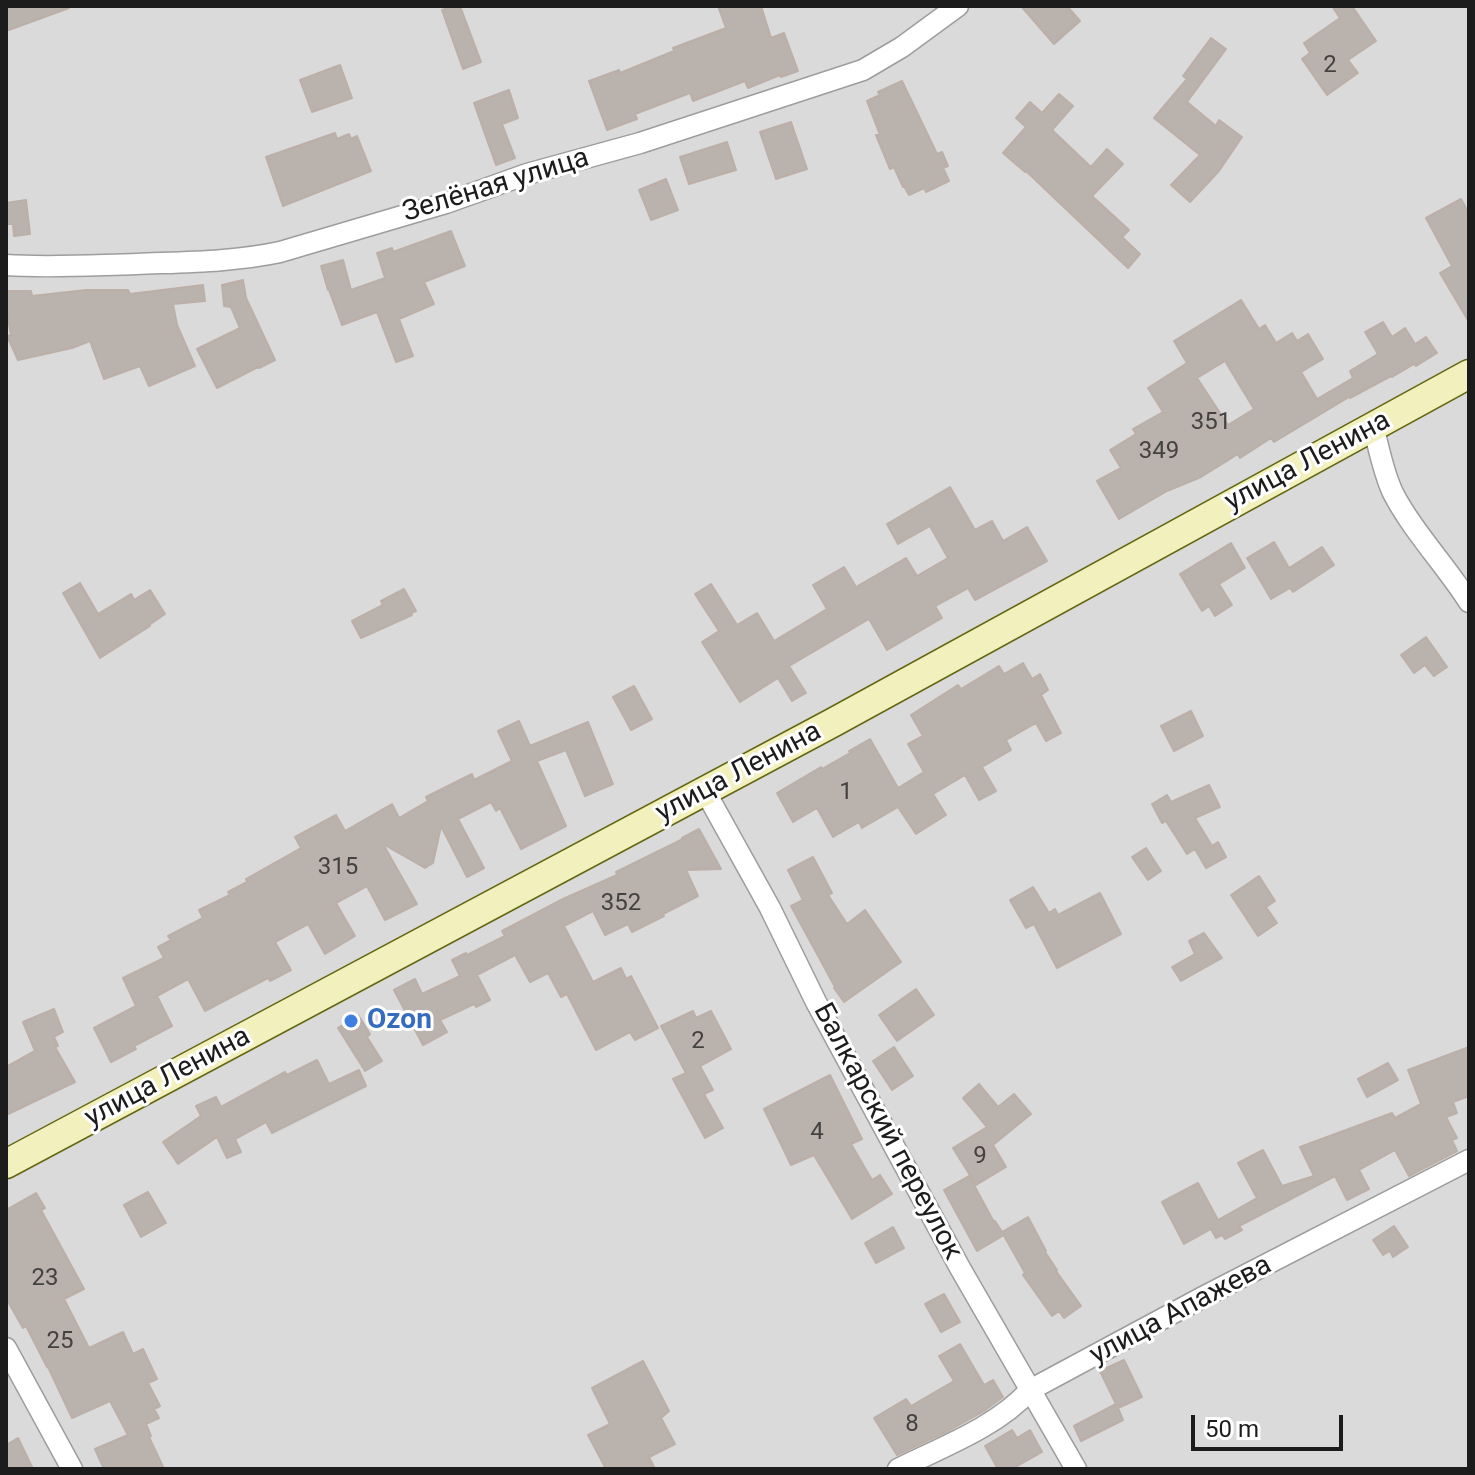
<!DOCTYPE html>
<meta charset="utf-8">
<style>
body{margin:0}
#map{position:relative;width:1475px;height:1475px;overflow:hidden;background:#ede9e3;font-family:Roboto,sans-serif}
canvas{display:block}
.frame{position:absolute;inset:0;border:8px solid #1c1c1c;pointer-events:none}
.scale{position:absolute;left:1191px;top:1415px;width:152px;height:36px;box-sizing:border-box;border:4px solid #1c1c1c;border-top:0;padding-left:10px;font-size:24px;line-height:28px;white-space:nowrap;color:#1c1c1c;-webkit-text-stroke:6px #fff;paint-order:stroke}
</style>
<div id="map">
<canvas width="1475" height="1475"></canvas>
<div class="frame"></div>
<div class="scale">50 m</div>
</div>
<script>
const ctx = document.querySelector('canvas').getContext('2d');
ctx.lineJoin = 'round';
function fillPath(path, color) { ctx.fillStyle = color; ctx.fill(path, 'evenodd'); }
function strokePath(path, color, width, dash) { ctx.strokeStyle = color; ctx.lineWidth = width; ctx.lineCap = dash ? 'butt' : 'round'; ctx.setLineDash(dash || []); ctx.stroke(path); }
function write(font, color, halo, rows, align = 'center') {
  ctx.font = font + ' Roboto,sans-serif'; ctx.lineWidth = 6; ctx.setLineDash([]); ctx.textBaseline = 'middle'; ctx.strokeStyle = halo; ctx.fillStyle = color; for (const [text, x, y, turn = 0] of rows) {
    ctx.save(); ctx.translate(x, y); ctx.rotate((+turn || 0) * Math.PI / 180); ctx.textAlign = isNaN(turn) ? turn : align; if (halo) ctx.strokeText(text, 0, 0); ctx.fillText(text, 0, 0); ctx.restore();
  }
}
const residential = new Path2D(`
 M6,6H1469V1469H6Z`);
const building = new Path2D(`
 M6,6H69V8L6,31Z
 M453,6H460L481,62L463,69L442,10Z
 M718,6H761L771,38L784,33L798,71L781,77L780,75L748,88L745,81L693,101L690,93L635,114L637,119L607,130L589,81L619,70L620,73L674,51L673,48L726,28Z
 M1021,6H1067L1080,21L1054,44Z
 M1332,6H1352L1376,41L1348,60L1358,73L1327,95L1302,59L1310,53L1304,43L1340,18Z
 M1211,38L1226,49L1187,102L1216,126L1219,120L1242,137L1219,171L1190,202L1171,185L1200,155L1154,118L1187,79L1183,76Z
 M340,65L352,98L312,112L300,80Z
 M902,81L937,154L942,152L948,166L943,168L949,181L926,192L924,188L909,195L904,186L903,187L894,167L890,169L876,135H880L867,101L880,95L878,92Z
 M509,90L518,118L502,124L515,158L496,165L474,103Z
 M1059,94L1073,106L1052,130L1091,167L1107,149L1123,164L1092,196L1129,230L1122,237L1140,254L1128,268L1026,171L1025,172L1003,153L1026,127L1016,118L1030,102L1042,113Z
 M791,122L807,169L776,179L760,132Z
 M335,133L337,139L349,134L351,139L357,136L371,171L283,206L266,157Z
 M727,142L736,170L689,184L680,157Z
 M666,179L678,210L651,220L639,190Z
 M1461,199L1469,214V322L1440,273L1452,266L1426,218Z
 M26,200L30,234L14,236L13,224H6V203Z
 M451,231L465,266L424,282L434,304L399,319L413,356L396,362L377,312L342,325L329,290H328L321,266L343,260L351,290L385,278L377,253L392,248L393,252Z
 M243,280L246,298L275,360L259,368L258,367L217,388L197,349L240,328L231,307L224,306L222,285Z
 M203,285L205,301L173,304L177,325L195,366L149,386L140,366L104,379L90,341L72,348L18,360L7,336L11,335L6,307V291H31L32,296L86,290H128L130,294Z
 M1241,300L1259,329L1265,325L1276,343L1292,333L1297,341L1308,334L1323,359L1301,372L1317,399L1353,378L1350,371L1378,354L1365,332L1383,322L1392,337L1405,328L1415,344L1426,337L1437,353L1416,366L1414,364L1392,377L1391,376L1350,398L1349,397L1274,442L1271,438L1240,458L1238,454L1201,477L1167,491L1119,519L1097,481L1121,468L1110,450L1136,434L1133,429L1163,412L1148,388L1187,363L1174,341ZM1225,361L1254,409L1228,425L1197,378Z
 M950,487L975,530L992,521L1003,541L1027,527L1047,561L975,600L968,588L935,606L942,618L887,650L869,619L789,666L806,693L792,701L778,678L740,702L702,642L719,631L695,594L711,584L737,625L757,613L774,641L827,609L813,585L844,567L856,587L906,558L917,576L948,558L930,526L898,544L887,524Z
 M1274,542L1289,568L1322,547L1334,565L1293,592L1290,588L1271,599L1247,558Z
 M1231,543L1245,568L1219,584L1232,605L1215,616L1209,606L1202,611L1180,574Z
 M80,583L98,614L131,594L134,600L150,590L165,614L149,625L150,626L100,658L63,593Z
 M404,589L416,611L411,613L412,615L361,638L352,621L383,605L381,601Z
 M1426,637L1447,667L1434,676L1425,665L1414,673L1401,655Z
 M1023,663L1032,679L1040,674L1048,690L1041,695L1061,733L1046,741L1036,723L1006,740L1011,750L982,767L996,791L979,800L965,775L933,794L946,815L916,834L898,807L862,828L859,822L833,837L817,808L793,822L777,793L821,767L822,769L850,753L849,751L870,739L898,788L924,772L908,744L923,736L911,715L958,685L961,689L999,666L1004,674Z
 M634,686L652,719L631,730L613,697Z
 M1191,711L1203,736L1174,751L1161,726Z
 M519,721L530,746L588,722L613,784L585,796L566,750L537,761L566,826L521,849L500,808L496,811L491,802L458,819L484,868L467,877L441,826L433,863L425,868L383,844L417,904L385,920L367,886L336,903L355,936L325,954L308,924L275,942L291,970L270,981L268,978L241,992L205,1011L188,979L157,996L172,1026L134,1046L136,1049L111,1062L94,1028L136,1006L123,978L164,958L158,947L171,940L168,936L203,918L199,910L230,895L228,892L247,882L246,879L301,848L295,837L336,815L345,831L392,804L399,818L428,801L426,797L472,774L474,780L512,761L498,731Z
 M1209,785L1220,807L1195,818L1212,846L1218,842L1226,857L1206,868L1195,849L1187,854L1166,821L1162,823L1152,804L1167,795L1171,802Z
 M699,829L721,869L686,870L698,896L663,914L664,916L632,932L628,924L605,935L593,911L564,926L593,982L621,968L626,979L631,976L658,1028L635,1040L630,1032L596,1050L567,994L561,997L548,973L530,982L515,955L477,975L490,1000L476,1007L474,1004L440,1020L447,1032L423,1045L394,990L415,979L422,994L460,976L452,960L466,953L467,955L505,936L502,931L563,899L617,875L616,872L683,839L682,838Z
 M1146,848L1161,871L1148,880L1132,857Z
 M813,857L832,893L828,895L847,924L865,910L901,962L844,1002L834,988L835,987L791,906L803,900L788,870Z
 M1259,876L1275,901L1266,907L1277,923L1258,936L1231,895Z
 M1033,887L1049,913L1055,909L1058,915L1100,893L1121,934L1057,968L1034,924L1026,928L1010,900Z
 M1204,933L1222,958L1181,981L1172,967L1195,954L1189,941Z
 M916,989L934,1015L897,1041L879,1015Z
 M54,1009L63,1032L54,1037L58,1046L55,1047L75,1082L6,1115V1067L35,1051L23,1022Z
 M693,1011L696,1018L711,1011L731,1049L700,1066L713,1090L704,1094L723,1128L705,1138L673,1079L686,1073L661,1026Z
 M358,1015L370,1034L367,1037L382,1061L365,1071L338,1028Z
 M894,1047L913,1076L892,1090L873,1061Z
 M1469,1047V1096L1453,1102L1457,1113L1446,1117L1457,1138L1452,1140L1457,1151L1409,1176L1395,1150L1359,1170L1369,1189L1347,1200L1335,1176L1239,1226L1242,1230L1225,1239L1222,1235L1216,1238L1211,1229L1184,1244L1162,1202L1198,1183L1218,1220L1257,1198L1238,1163L1263,1150L1282,1186L1314,1176L1300,1147L1392,1113L1395,1118L1421,1104L1408,1070Z
 M317,1060L329,1084L359,1070L366,1086L272,1133L266,1122L235,1139L241,1152L227,1158L217,1137L178,1164L163,1142L201,1116L196,1106L216,1097L221,1107L285,1072L287,1075Z
 M1388,1063L1398,1080L1367,1097L1358,1079Z
 M830,1075L862,1139L851,1144L872,1180L880,1175L892,1194L852,1219L814,1155L791,1165L764,1109Z
 M979,1084L998,1107L1014,1094L1031,1114L993,1145L1006,1167L976,1185L953,1148L987,1127L963,1098Z
 M969,1176L994,1222L995,1221L1004,1235L977,1251L944,1190Z
 M148,1192L166,1223L141,1237L124,1205Z
 M36,1193L45,1208L41,1210L84,1289L64,1299L89,1348L123,1332L133,1354L143,1349L157,1379L148,1383L160,1406L154,1409L159,1418L146,1424L151,1436L149,1437L164,1469H104L95,1449L128,1435L110,1401L72,1418L48,1367H47L26,1326L23,1328L6,1298V1210Z
 M1028,1217L1046,1251L1045,1252L1057,1270L1056,1271L1081,1306L1064,1318L1059,1311L1052,1316L1023,1275L1025,1273L1002,1232Z
 M1394,1226L1408,1247L1393,1257L1390,1251L1383,1255L1373,1240Z
 M893,1227L904,1248L876,1263L865,1243Z
 M944,1294L960,1322L941,1332L925,1304Z
 M960,1344L984,1385L993,1380L1003,1397L984,1411L950,1430L897,1455L874,1418L906,1399L911,1406L954,1381L939,1356Z
 M1124,1360L1142,1397L1118,1408L1123,1420L1081,1441L1074,1426L1116,1404L1100,1371Z
 M643,1361L669,1411L661,1418L675,1444L649,1457L655,1469H606L588,1435L610,1424L592,1388Z
 M1012,1430L1017,1438L1030,1430L1042,1452L1012,1469H998L985,1446Z
 M18,1438L33,1469H10L6,1461V1445Z`);
const street = new Path2D(`
 M6,265C49,268 94,265 137,264C185,262 233,262 280,252L446,203L527,174L640,143L863,70L902,47L958,6
 M1373,426C1379,448 1383,472 1393,493C1412,530 1446,566 1469,602
 M705,791L770,908L816,1002L960,1268L1076,1469
 M6,1348L72,1469
 M898,1469C942,1447 997,1427 1030,1390L1203,1297L1469,1160`);
const secondary = new Path2D(`
 M6,1164L834,722L1469,374`);
const markers = [
 [351,1021,8,"#3f7fe0"]
];
const numberNames = [
 ["2",1330,66],
 ["351",1211,423],
 ["349",1159,452],
 ["1",846,793],
 ["315",338,868],
 ["352",621,904],
 ["2",698,1042],
 ["4",817,1133],
 ["9",980,1157],
 ["23",45,1279],
 ["25",60,1342],
 ["8",912,1425]
];
const streetNames = [
 ["Зелёная улица",496,186,-17],
 ["улица Ленина",1308,462,-28],
 ["улица Ленина",739,773,-28],
 ["улица Ленина",168,1078,-28],
 ["Балкарский переулок",887,1132,62],
 ["улица Апажева",1181,1311,-28]
];
const shopNames = [
 ["Ozon",367,1021]
];
fillPath(residential, '#dadada');
fillPath(building, '#b9b2ad');
strokePath(building, '#bcafa8', 2);
strokePath(street, '#9d9d9d', 23);
strokePath(secondary, '#636611', 31);
strokePath(street, '#fff', 20);
strokePath(secondary, '#f2f0bc', 28);
for (const [x, y, r, color] of markers) { const dot = new Path2D(); dot.arc(x, y, r, 0, 2 * Math.PI); ctx.fillStyle = color; ctx.fill(dot); strokePath(dot, '#fff', 3); }
write('24px', '#434240', null, numberNames);
write('28px', '#1c1c1c', '#fff', streetNames);
write('bold 28px', '#366cbe', '#fff', shopNames, 'left');
</script>
